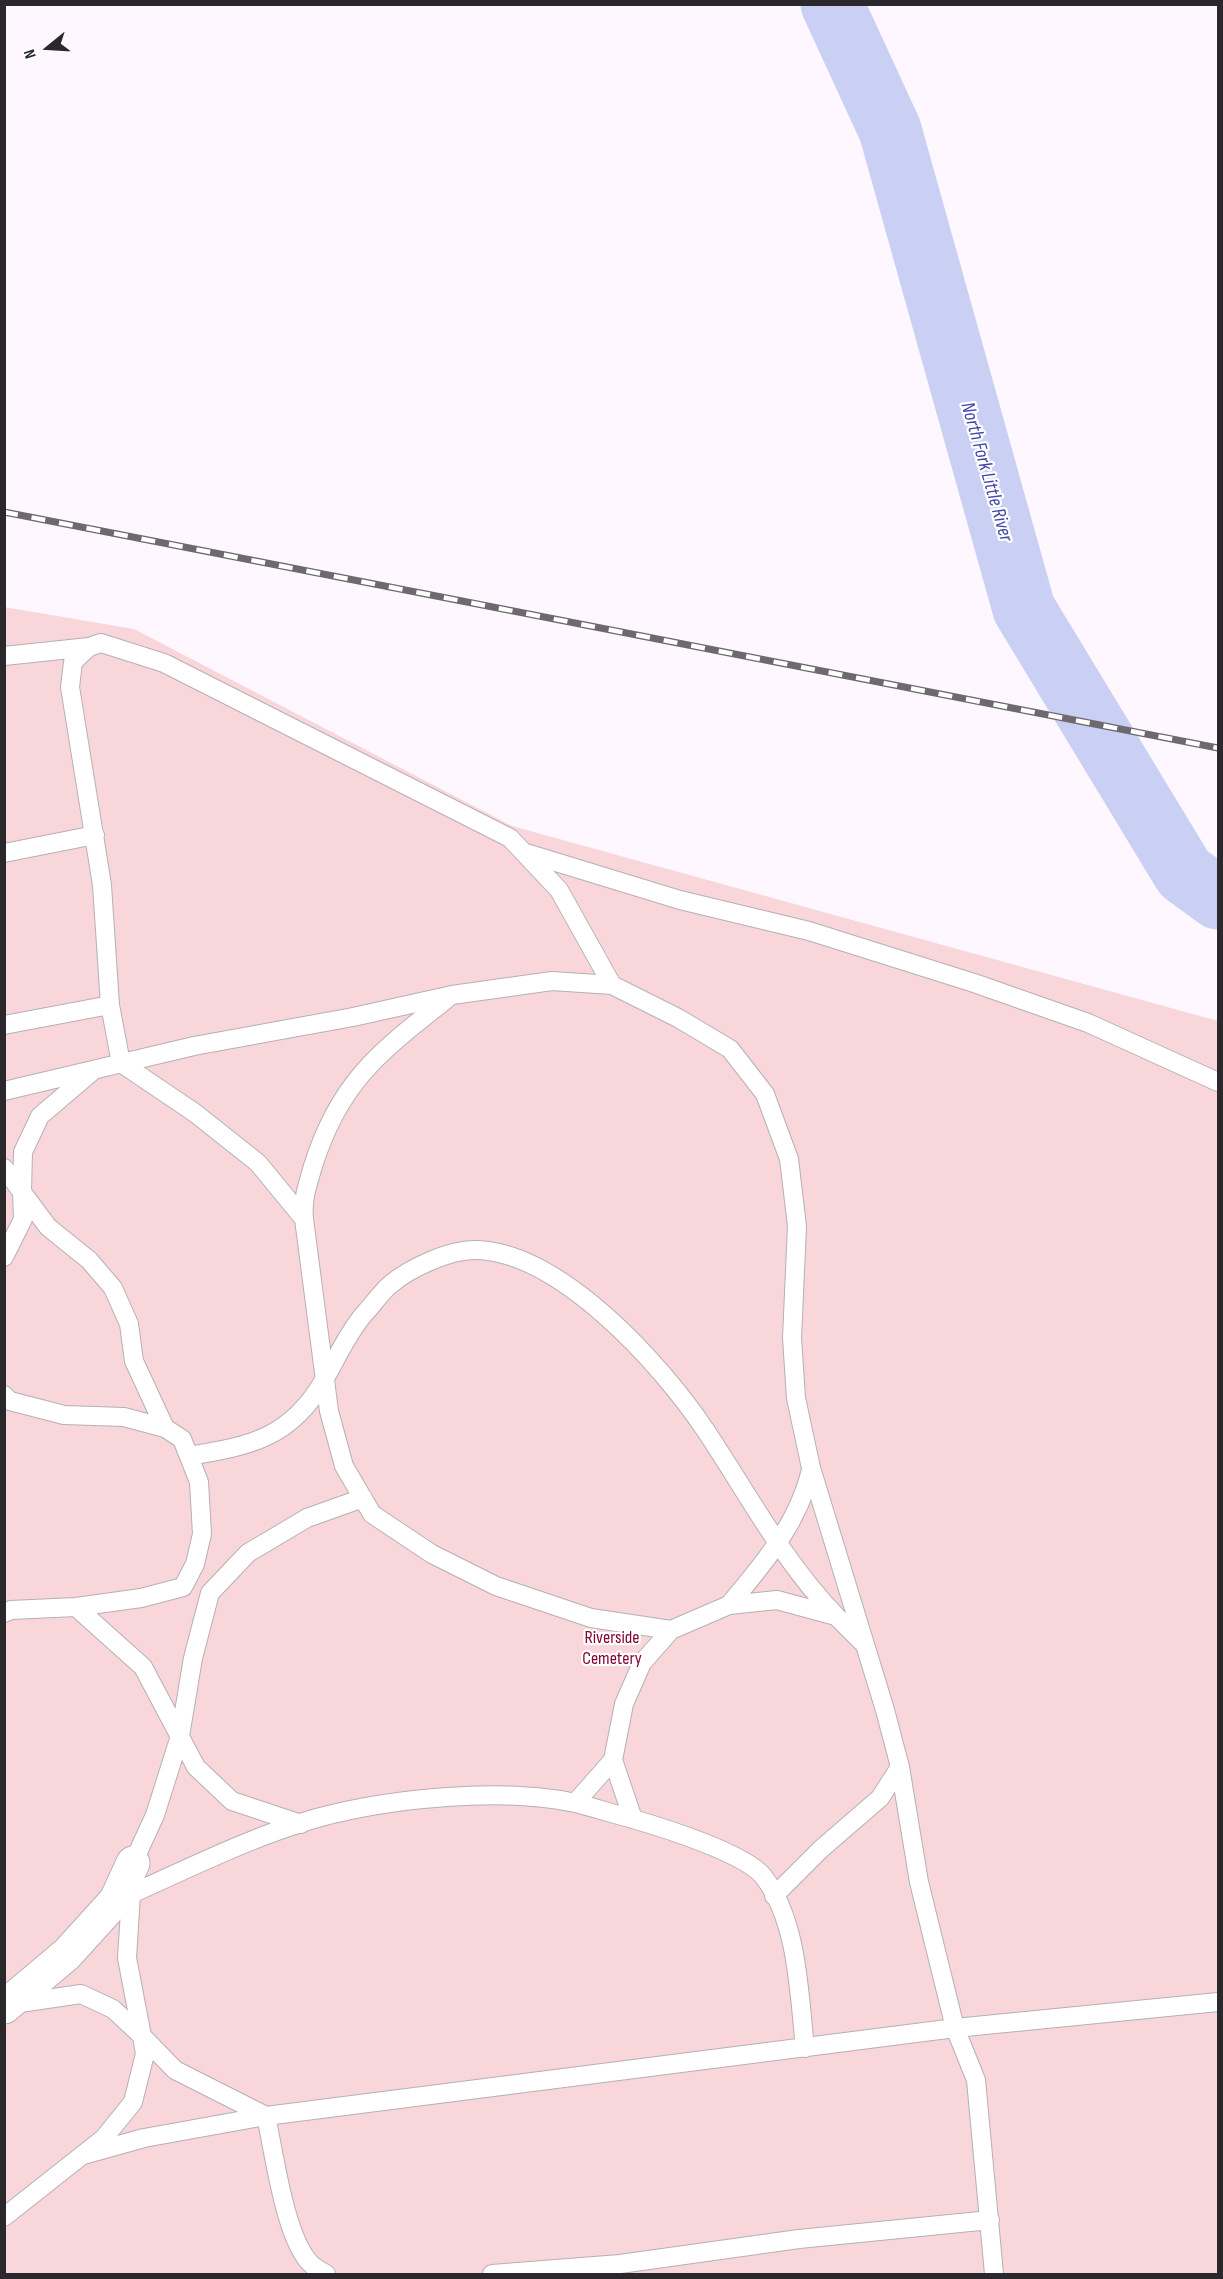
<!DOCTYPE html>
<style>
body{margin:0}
#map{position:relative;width:1223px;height:2279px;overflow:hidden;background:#fef7ff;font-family:"Sofia Sans Condensed",sans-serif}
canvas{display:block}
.frame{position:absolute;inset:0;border:6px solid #2b282b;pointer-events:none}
.north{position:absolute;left:18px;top:18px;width:60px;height:60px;-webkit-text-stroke:4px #fff;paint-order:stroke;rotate:252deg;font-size:16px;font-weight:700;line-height:24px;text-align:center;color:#2b282b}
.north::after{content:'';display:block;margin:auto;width:21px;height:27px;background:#2b282b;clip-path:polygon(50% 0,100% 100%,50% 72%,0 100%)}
</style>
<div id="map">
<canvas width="1223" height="2279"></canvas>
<div class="frame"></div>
<div class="north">N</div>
</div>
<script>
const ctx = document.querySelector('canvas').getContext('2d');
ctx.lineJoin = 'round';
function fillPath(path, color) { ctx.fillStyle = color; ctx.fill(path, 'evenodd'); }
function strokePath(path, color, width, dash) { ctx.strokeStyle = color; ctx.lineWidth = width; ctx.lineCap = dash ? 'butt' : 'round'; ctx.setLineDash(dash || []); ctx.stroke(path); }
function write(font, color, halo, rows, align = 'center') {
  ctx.font = font + ' "Sofia Sans Condensed",sans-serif'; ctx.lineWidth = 4.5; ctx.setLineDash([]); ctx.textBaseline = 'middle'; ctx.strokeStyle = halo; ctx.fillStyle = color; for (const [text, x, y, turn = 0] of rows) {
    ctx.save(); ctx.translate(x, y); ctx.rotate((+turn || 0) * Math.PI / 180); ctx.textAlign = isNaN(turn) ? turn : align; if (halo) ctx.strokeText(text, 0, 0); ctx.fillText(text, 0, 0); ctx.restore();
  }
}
const green = new Path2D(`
 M4,607L134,629L512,826L1218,1021V2274H5Z`);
const river = new Path2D(`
 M832,4L890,130L1024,609L1184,873L1218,898`);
const lane = new Path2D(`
 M89,647L73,662L70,687L102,885L110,1005L121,1063L195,1113L258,1163L304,1219L329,1411L344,1466L372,1514L432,1554L496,1586L591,1618L671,1630L729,1605L777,1600L836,1616L864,1644
 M4,656L89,647L101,643L164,663L510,838L559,890L612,985L678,1018L730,1049L765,1094L789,1159L797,1226L792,1338L796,1398L811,1468L885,1710L900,1767L919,1882L955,2028L976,2080L994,2274
 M523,852L680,900L809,931L974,983L1088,1023L1218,1082
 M4,853L95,835
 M4,1025L110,1005
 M4,1091L194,1046L353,1017L452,995L552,981L612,985
 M4,1168L22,1192L23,1219L4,1257
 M304,1219C302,1199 308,1184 313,1166C340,1080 381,1051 448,998
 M4,1395L10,1401L64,1415L124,1417L165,1428
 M189,1456C250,1446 291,1438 324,1380C337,1358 347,1334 364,1314C373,1305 381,1292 391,1284C410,1268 449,1250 474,1250C559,1250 662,1365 706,1431C748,1494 783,1561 836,1616
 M729,1605C764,1563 798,1524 811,1470
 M76,1607L141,1598L183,1587L195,1564L202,1534L199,1482L182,1439L165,1428L134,1361L129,1324L113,1288L89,1260L48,1227L22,1192L23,1152L40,1116L94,1070
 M4,1613L11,1610L76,1607L143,1667L196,1767L232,1801L301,1824
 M613,1760L633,1819C664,1828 744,1853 763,1876C798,1920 799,1994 805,2048
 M575,1803L613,1760L624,1704L642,1663L671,1630
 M131,1894C192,1867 253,1836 317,1818C391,1798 502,1787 576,1803C595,1808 614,1814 633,1819
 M774,1896L821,1849L880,1798L900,1767
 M83,2155L144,2138L266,2116L955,2028L1218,2002
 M4,2217L104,2138L133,2102L145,2054L142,2036L113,2009L81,1994L13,2004
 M326,2274C321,2271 315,2268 311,2264C285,2239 274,2152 266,2116L175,2070L142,2036L127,1958L133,1863L155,1815L180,1736L193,1658L210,1593L248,1553L307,1518L363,1498
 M492,2274L620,2264L799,2239L990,2220`);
const street = new Path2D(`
 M4,2007L67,1954L116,1900L133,1863`);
const rail = new Path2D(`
 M4,512L1218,748`);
const parkNames = [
 ["Riverside",612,1638],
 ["Cemetery",612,1659]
];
const waterNames = [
 ["North Fork Little River",986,472,74]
];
fillPath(green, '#f8d6da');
strokePath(river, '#c9d0f3', 63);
strokePath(lane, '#b7afb8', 20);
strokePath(street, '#b7afb8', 35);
strokePath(lane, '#fff', 18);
strokePath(street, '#fff', 33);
strokePath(rail, '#6d696e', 7);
strokePath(rail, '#fff', 4.5, [14]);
write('18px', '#850635', '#fff', parkNames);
write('italic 20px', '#4246a9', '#fff', waterNames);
</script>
